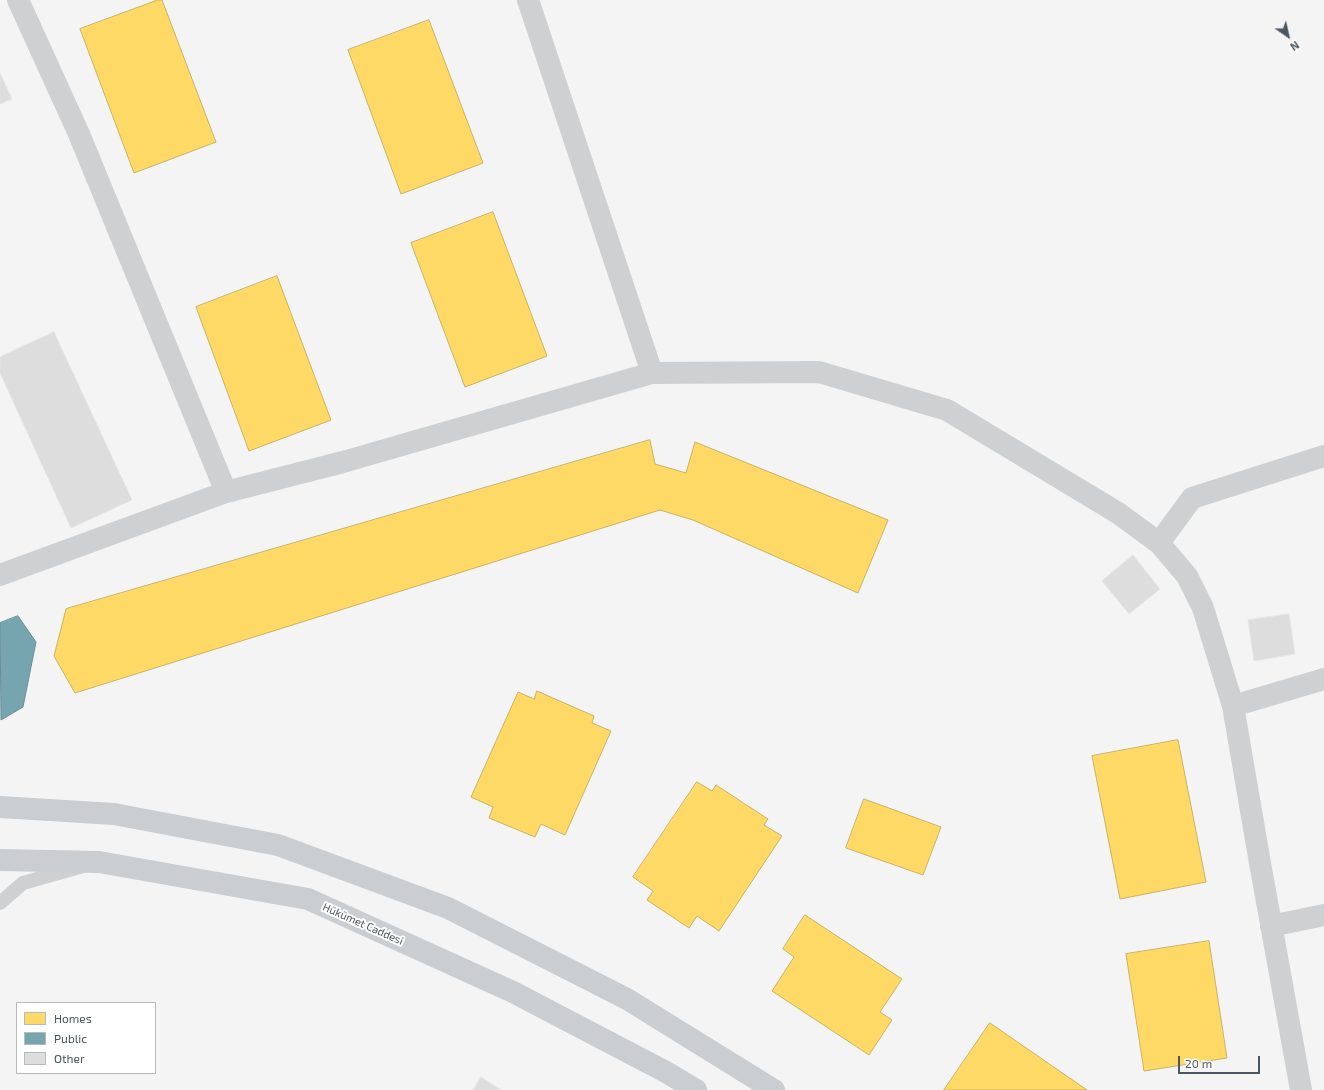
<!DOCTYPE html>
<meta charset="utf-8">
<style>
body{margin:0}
#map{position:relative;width:1324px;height:1090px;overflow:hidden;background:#f4f4f4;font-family:"Exo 2",sans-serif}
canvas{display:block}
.legend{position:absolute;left:16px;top:1002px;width:140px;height:72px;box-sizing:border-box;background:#fff;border:1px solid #b7bbc0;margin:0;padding:5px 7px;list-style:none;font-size:12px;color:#4a5661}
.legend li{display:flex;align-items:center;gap:8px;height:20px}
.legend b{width:20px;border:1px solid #b7bbc0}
.north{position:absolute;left:1268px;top:16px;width:40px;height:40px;-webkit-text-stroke:3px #fff;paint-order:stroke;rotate:146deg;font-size:11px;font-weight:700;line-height:16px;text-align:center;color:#4a5661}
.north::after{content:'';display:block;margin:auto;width:14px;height:18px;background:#4a5661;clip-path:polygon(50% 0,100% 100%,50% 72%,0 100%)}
.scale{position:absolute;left:1178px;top:1056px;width:82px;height:18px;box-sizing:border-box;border:2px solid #4a5661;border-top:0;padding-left:5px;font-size:12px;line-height:14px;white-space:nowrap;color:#4a5661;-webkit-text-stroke:3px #fff;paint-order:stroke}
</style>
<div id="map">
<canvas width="1324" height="1090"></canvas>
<ul class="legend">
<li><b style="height:11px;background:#ffd966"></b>Homes</li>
<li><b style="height:11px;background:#76a5af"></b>Public</li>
<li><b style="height:11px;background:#ddddde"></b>Other</li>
</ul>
<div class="north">N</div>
<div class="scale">20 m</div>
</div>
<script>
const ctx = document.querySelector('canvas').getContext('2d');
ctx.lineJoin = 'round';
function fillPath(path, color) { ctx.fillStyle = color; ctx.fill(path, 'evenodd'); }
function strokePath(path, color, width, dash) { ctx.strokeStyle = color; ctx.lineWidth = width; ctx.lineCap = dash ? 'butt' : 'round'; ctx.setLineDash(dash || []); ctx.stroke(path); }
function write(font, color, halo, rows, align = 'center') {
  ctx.font = font + ' "Exo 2",sans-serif'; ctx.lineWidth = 4; ctx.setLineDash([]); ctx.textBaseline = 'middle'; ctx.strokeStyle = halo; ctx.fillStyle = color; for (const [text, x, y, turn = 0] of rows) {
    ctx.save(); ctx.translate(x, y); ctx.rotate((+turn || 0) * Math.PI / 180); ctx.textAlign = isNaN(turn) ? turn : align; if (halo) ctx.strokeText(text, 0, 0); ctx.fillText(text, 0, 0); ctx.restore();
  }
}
const homes = new Path2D(`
 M158,0H162L216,142L134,173L80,29Z
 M429,20L483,163L401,194L348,50Z
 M493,212L547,356L465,387L411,243Z
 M277,276L331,420L249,451L196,307Z
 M650,440L655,464L686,473L695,442L888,520L858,593L693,520L660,510L75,693L54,656L66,609Z
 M537,691L594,716L592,723L611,731L565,835L541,824L535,837L489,818L493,807L471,797L518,692L534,699Z
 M1178,740L1206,882L1120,899L1092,756Z
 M697,782L712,791L716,785L768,819L764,825L782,836L719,931L697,916L689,928L647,900L653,891L633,877Z
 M864,799L941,827L923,875L846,848Z
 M805,915L902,979L880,1012L892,1020L869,1055L772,991L794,957L783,949Z
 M1209,941L1227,1058L1144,1071L1126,954Z
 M990,1023L1087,1090H944Z`);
const public = new Path2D(`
 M18,616L36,642L23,707L1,720L0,623Z`);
const building = new Path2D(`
 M0,73L12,99L0,104Z
 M54,332L132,500L71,528L0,373V357Z
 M1133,555L1160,589L1129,614L1102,581Z
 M1289,614L1295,654L1254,661L1248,620Z
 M481,1077L501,1090H473Z`);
const service = new Path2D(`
 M0,903L23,883L80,867`);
const minor = new Path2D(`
 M18,0L79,134L226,492
 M528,0L652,373
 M1159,543L1187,576L1203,608L1233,706L1260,863L1301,1090
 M0,575L226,492L343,462L652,373L819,372L947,410L1118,513L1159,543L1192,498L1324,456
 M1233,706L1324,679
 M1271,926L1324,915`);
const primary = new Path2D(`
 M0,807L114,814L278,845L448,908L627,999L774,1090
 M0,860L99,862L308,899L513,992L666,1072L696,1090`);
const streetNames = [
 ["Hükümet Caddesi",363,924,24]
];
fillPath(homes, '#ffd966');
strokePath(homes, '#c9b264', 1);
fillPath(public, '#76a5af');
strokePath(public, '#698d98', 1);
fillPath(building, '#ddddde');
strokePath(building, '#e5e6e7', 1);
strokePath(service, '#ced0d2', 14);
strokePath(minor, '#ced0d2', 22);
strokePath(primary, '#caced1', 22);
write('11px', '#4a5661', '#fff', streetNames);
</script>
